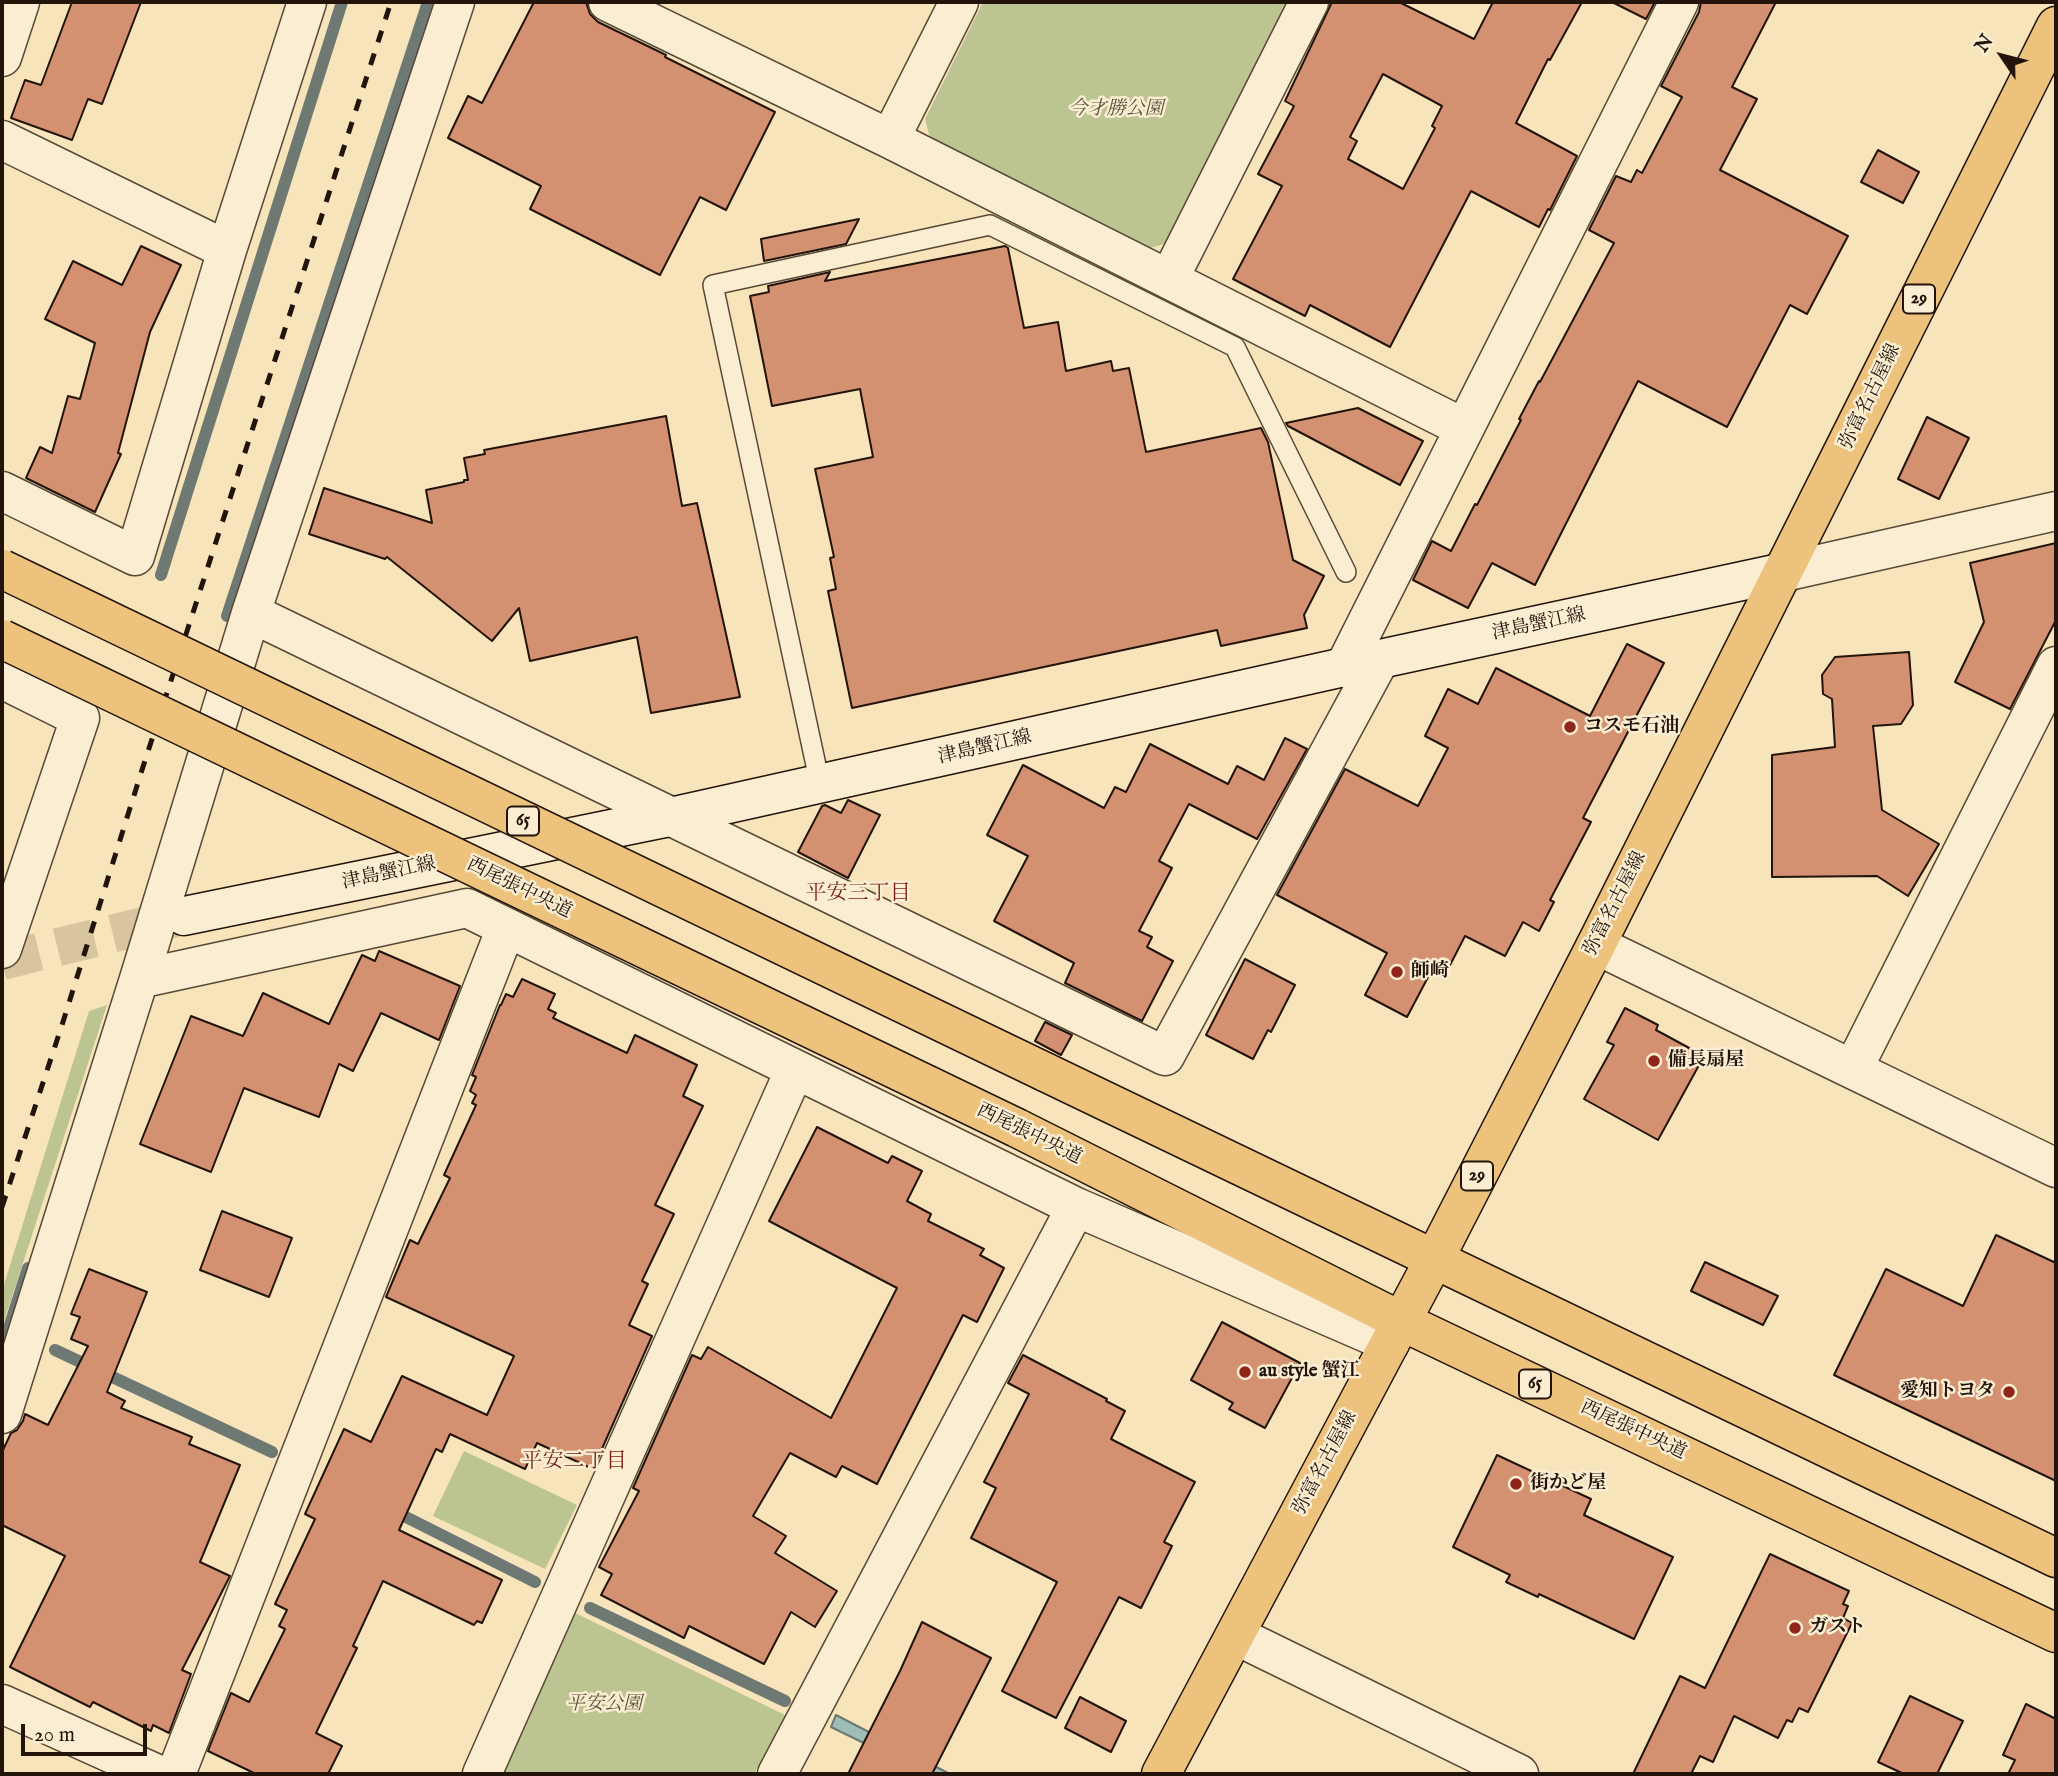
<!DOCTYPE html>
<meta charset="utf-8">
<style>
body{margin:0}
#map{position:relative;width:2058px;height:1776px;overflow:hidden;background:#f8e4ba;font-family:"IM FELL English",serif}
canvas{display:block}
.frame{position:absolute;inset:0;border:4px solid #23140b;pointer-events:none}
.north{position:absolute;left:1967px;top:21px;width:70px;height:70px;-webkit-text-stroke:5px #faedd2;paint-order:stroke;rotate:305deg;font-size:19px;font-weight:700;line-height:28px;text-align:center;color:#23140b}
.north::after{content:'';display:block;margin:auto;width:24px;height:32px;background:#23140b;clip-path:polygon(50% 0,100% 100%,50% 72%,0 100%)}
.scale{position:absolute;left:21px;top:1724px;width:126px;height:32px;box-sizing:border-box;border:4px solid #23140b;border-top:0;padding-left:9px;font-size:21px;line-height:24px;white-space:nowrap;color:#23140b;-webkit-text-stroke:5px #faedd2;paint-order:stroke}
</style>
<div id="map">
<canvas width="2058" height="1776"></canvas>
<div class="frame"></div>
<div class="north">N</div>
<div class="scale">20 m</div>
</div>
<script>
const ctx = document.querySelector('canvas').getContext('2d');
ctx.lineJoin = 'round';
function fillPath(path, color) { ctx.fillStyle = color; ctx.fill(path, 'evenodd'); }
function strokePath(path, color, width, dash) { ctx.strokeStyle = color; ctx.lineWidth = width; ctx.lineCap = dash ? 'butt' : 'round'; ctx.setLineDash(dash || []); ctx.stroke(path); }
function write(font, color, halo, rows, align = 'center') {
  ctx.font = font + ' "IM FELL English","Noto Serif JP",serif'; ctx.lineWidth = 5; ctx.setLineDash([]); ctx.textBaseline = 'middle'; ctx.strokeStyle = halo; ctx.fillStyle = color; for (const [text, x, y, turn = 0] of rows) {
    ctx.save(); ctx.translate(x, y); ctx.rotate((+turn || 0) * Math.PI / 180); ctx.textAlign = isNaN(turn) ? turn : align; if (halo) ctx.strokeText(text, 0, 0); ctx.fillText(text, 0, 0); ctx.restore();
  }
}
const green = new Path2D(`
 M983,2H1291L1171,242L1150,248L930,138L925,119Z
 M107,1005L7,1312L2,1329V1291L89,1011Z
 M464,1451L577,1505L545,1569L433,1516Z
 M571,1611L785,1715L754,1774H498Z`);
const water = new Path2D(`
 M836,1715L950,1774H927L831,1727Z`);
const stream = new Path2D(`
 M161,575L342,2
 M227,616L428,2
 M2,1350L28,1268
 M55,1350L272,1452
 M390,1509L535,1582
 M590,1608L785,1701`);
const building = new Path2D(`
 M72,2H141L102,104L88,99L72,140L11,118L25,80L41,85Z
 M534,2H586L590,14L598,22L666,55L665,57L775,112L726,210L700,197L660,275L530,209L541,186L448,138L468,96L482,103Z
 M1332,2H1399L1474,39L1493,2H1582L1550,60L1548,59L1516,123L1577,156L1550,210L1548,209L1539,227L1471,191L1390,347L1310,305L1305,316L1233,279L1282,186L1258,174L1294,106L1285,101ZM1383,74L1442,106L1432,126L1435,128L1403,189L1348,159L1357,141L1350,137Z
 M1612,2H1655L1646,19Z
 M1701,2H1776L1732,87L1757,99L1720,170L1848,236L1807,314L1790,305L1727,427L1638,381L1535,585L1492,563L1468,608L1413,580L1432,541L1451,551L1475,504L1477,505L1521,420L1519,419L1539,381L1540,382L1614,243L1589,230L1616,176L1631,182L1637,170L1642,173L1682,97L1661,86L1699,12Z
 M1878,150L1919,172L1903,203L1861,182Z
 M859,219L846,244L764,261L761,239Z
 M141,246L181,265L150,332L118,453L121,454L95,512L26,478L40,447L52,453L68,396L80,399L95,343L45,319L73,261L122,285Z
 M1005,246L1008,248L1024,328L1058,322L1066,371L1111,361L1113,371L1129,368L1146,452L1261,428L1268,442L1293,560L1324,576L1304,615L1307,628L1221,646L1217,630L852,708L828,591L836,589L830,558L834,557L815,469L873,457L860,389L772,406L750,296L769,292L768,286L830,272L825,281Z
 M1358,408L1423,441L1400,485L1288,426L1286,423Z
 M666,416L682,506L697,503L740,697L651,713L637,637L530,661L519,608L492,641L387,557L385,559L309,534L324,488L432,523L426,490L464,482V480H468L464,458L485,454L484,450Z
 M1927,417L1969,438L1939,499L1898,479Z
 M2056,543V620L2010,709L1955,682L1984,622L1970,563Z
 M1627,644L1664,663L1583,818L1591,822L1550,900L1554,902L1539,931L1523,922L1505,956L1465,936L1447,971L1435,964L1407,1017L1365,995L1387,953L1277,895L1345,769L1418,806L1448,748L1425,736L1448,689L1478,704L1496,668L1590,716Z
 M1909,652L1913,705L1901,724L1873,726L1882,810L1939,844L1908,896L1877,876L1772,877V755L1835,747L1832,699L1823,694L1822,675L1835,657Z
 M1285,738L1307,749L1257,839L1189,804L1159,861L1172,868L1139,931L1152,937L1147,947L1173,961L1142,1021L1065,983L1074,963L994,921L1028,856L987,835L1023,765L1104,808L1115,787L1126,792L1150,744L1228,784L1237,766L1264,780Z
 M848,800L880,815L848,878L798,852L822,806L825,805L841,813Z
 M379,951L460,986L439,1040L381,1013L353,1071L339,1064L319,1117L244,1088L211,1172L140,1144L191,1016L243,1036L263,993L329,1024L362,955L375,961Z
 M1245,959L1295,985L1271,1032L1268,1030L1253,1059L1206,1035Z
 M522,979L555,994L548,1009L556,1013L553,1018L627,1053L635,1035L697,1065L683,1096L703,1106L655,1205L674,1214L642,1281L648,1284L629,1325L652,1336L593,1469L537,1443L525,1469L450,1434L442,1452L436,1449L399,1530L502,1580L482,1623L477,1621L474,1625L383,1581L353,1646L357,1648L316,1733L342,1746L328,1774H256L208,1751L231,1693L249,1702L285,1629L279,1626L287,1610L275,1604L315,1519L305,1514L344,1429L371,1442L402,1376L487,1415L514,1356L386,1297L410,1240L418,1244L450,1178L444,1175L476,1105L472,1103L476,1095L470,1091L476,1077L472,1075L500,1005H501L506,994L513,997Z
 M1625,1008L1658,1025L1656,1030L1704,1056L1658,1140L1584,1099L1614,1045L1607,1042Z
 M1045,1022L1072,1035L1061,1055L1035,1041Z
 M817,1127L888,1163L892,1156L922,1171L907,1201L931,1214L928,1221L984,1249L980,1255L1004,1268L977,1322L963,1315L877,1484L842,1466L836,1477L790,1453L753,1516L786,1536L775,1553L837,1591L815,1627L791,1612L764,1664L689,1626L684,1638L601,1595L612,1574L599,1567L639,1491L633,1488L692,1355L701,1359L708,1347L831,1418L897,1288L769,1221Z
 M222,1211L292,1238L269,1297L200,1270Z
 M1996,1235L2056,1263V1481L1834,1375L1886,1269L1963,1306Z
 M1705,1262L1778,1296L1763,1325L1691,1291Z
 M89,1269L147,1292L107,1392L125,1401L121,1408L192,1437L189,1444L240,1465L200,1562L230,1576L182,1670L191,1674L169,1733L153,1725L151,1731L93,1702L90,1707L10,1667L65,1556L2,1525V1452L11,1433L17,1430L23,1421L25,1414L48,1425L88,1346L71,1339L80,1317L71,1314Z
 M1222,1322L1300,1363L1265,1428L1229,1409L1233,1403L1191,1380Z
 M1023,1355L1107,1399L1106,1401L1125,1411L1111,1439L1195,1482L1164,1542L1172,1546L1141,1608L1119,1597L1056,1718L1002,1691L1057,1582L971,1538L996,1488L984,1482L1029,1394L1008,1383Z
 M1497,1455L1591,1499L1584,1515L1673,1557L1634,1639L1539,1594L1538,1597L1506,1582L1510,1575L1453,1547Z
 M1770,1554L1849,1591L1843,1604L1848,1606L1843,1618L1852,1623L1808,1712L1799,1708L1792,1722L1787,1720L1778,1738L1734,1716L1713,1762L1700,1756L1691,1774H1633L1680,1676L1705,1688Z
 M922,1622L991,1658L932,1774H848L900,1671Z
 M1910,1696L1963,1721L1937,1774H1904L1878,1762Z
 M1080,1697L1126,1721L1111,1752L1065,1728Z
 M2026,1704L2056,1719V1774H2008L2015,1760L2003,1755Z`);
const secondaryTunnel = new Path2D(`
 M2,961L184,916`);
const service = new Path2D(`
 M820,784L713,285L990,225L1235,347L1346,572`);
const minor = new Path2D(`
 M608,2L890,139L1464,428
 M2,57L20,2
 M890,139L959,2
 M2,140L227,250
 M1169,279L1309,2
 M2,491L135,556L227,250L307,2
 M251,613L1165,1056L1380,659
 M1344,668L1679,2
 M2,679L80,718L2,949
 M1596,945L2056,1168
 M139,979L467,908L1076,1207L1390,1343
 M1853,1069L2056,666
 M2,1414L139,979L251,613L455,2
 M1235,1635L1519,1774
 M2,1704L157,1774
 M176,1774L506,928
 M482,1774L795,1069
 M777,1774L1076,1207`);
const tertiary = new Path2D(`
 M1784,572L2056,511`);
const secondary = new Path2D(`
 M184,916L670,817L1380,659L1784,572`);
const primary = new Path2D(`
 M1045,1072L2056,1558
 M1017,1128L1401,1321L2056,1633
 M1161,1774L1435,1258L1596,945L2056,26`);
const rail = new Path2D(`
 M2,1207L62,1025L141,773L391,2`);
const primaryBridge = new Path2D(`
 M2,569L1045,1072
 M2,639L1017,1128`);
const markers = [
 [1570,727,7,"#8f2418"],
 [1397,972,7,"#8f2418"],
 [1654,1061,7,"#8f2418"],
 [1245,1372,7,"#8f2418"],
 [2009,1392,7,"#8f2418"],
 [1516,1484,7,"#8f2418"],
 [1795,1628,7,"#8f2418"]
];
const shields = [
 [1919,299,32],
 [523,821,32],
 [1477,1176,32],
 [1535,1384,32]
];
const shieldNames = [
 ["29",1919,299],
 ["65",523,821],
 ["29",1477,1176],
 ["65",1535,1384]
];
const parkNames = [
 ["今才勝公園",1116,110],
 ["平安公園",604,1705]
];
const streetNames = [
 ["弥富名古屋線",1871,397,-64],
 ["津島蟹江線",1539,625,-12],
 ["津島蟹江線",985,748,-13],
 ["津島蟹江線",389,874,-12],
 ["西尾張中央道",519,889,26],
 ["弥富名古屋線",1616,904,-63],
 ["西尾張中央道",1029,1135,26],
 ["西尾張中央道",1633,1431,25],
 ["弥富名古屋線",1326,1463,-62]
];
const poiNames = [
 ["コスモ石油",1584,727],
 ["師崎",1411,972],
 ["備長扇屋",1668,1061],
 ["au style 蟹江",1259,1372],
 ["愛知トヨタ",1995,1392,"right"],
 ["街かど屋",1530,1484],
 ["ガスト",1809,1628]
];
const neighbourhoodNames = [
 ["平安三丁目",858,895],
 ["平安二丁目",574,1463]
];
fillPath(green, '#bcc491');
fillPath(water, '#9fbdb7');
strokePath(water, '#6d7972', 2);
strokePath(stream, '#6d7972', 12);
fillPath(building, '#d39171');
strokePath(building, '#23140b', 2);
strokePath(secondaryTunnel, '#d8c5a0', 38, [38, 19]);
strokePath(service, '#584837', 22);
strokePath(minor, '#584837', 41);
strokePath(tertiary, '#584837', 41);
strokePath(secondary, '#23140b', 41);
strokePath(primary, '#23140b', 41);
strokePath(service, '#faedd2', 19);
strokePath(minor, '#faedd2', 38);
strokePath(tertiary, '#faedd2', 38);
strokePath(secondary, '#faedd2', 38);
strokePath(primary, '#ecc27d', 38);
strokePath(rail, '#23140b', 5, [12, 12]);
strokePath(primaryBridge, '#23140b', 41, []);
strokePath(primaryBridge, '#ecc27d', 38);
for (const [x, y, r, color] of markers) { const dot = new Path2D(); dot.arc(x, y, r, 0, 2 * Math.PI); ctx.fillStyle = color; ctx.fill(dot); strokePath(dot, '#faedd2', 2.5); }
for (const [x, y, w] of shields) { const box = new Path2D(); box.roundRect(x - w / 2, y - 14.5, w, 29, 5); ctx.fillStyle = '#faedd2'; ctx.fill(box); strokePath(box, '#23140b', 2); }
write('bold 18px', '#23140b', null, shieldNames);
write('italic 19px', '#59523a', '#faedd2', parkNames);
write('19px', '#23140b', '#faedd2', streetNames);
write('bold 19px', '#23140b', '#faedd2', poiNames, 'left');
write('21px', '#7a1f14', '#faedd2', neighbourhoodNames);
</script>
